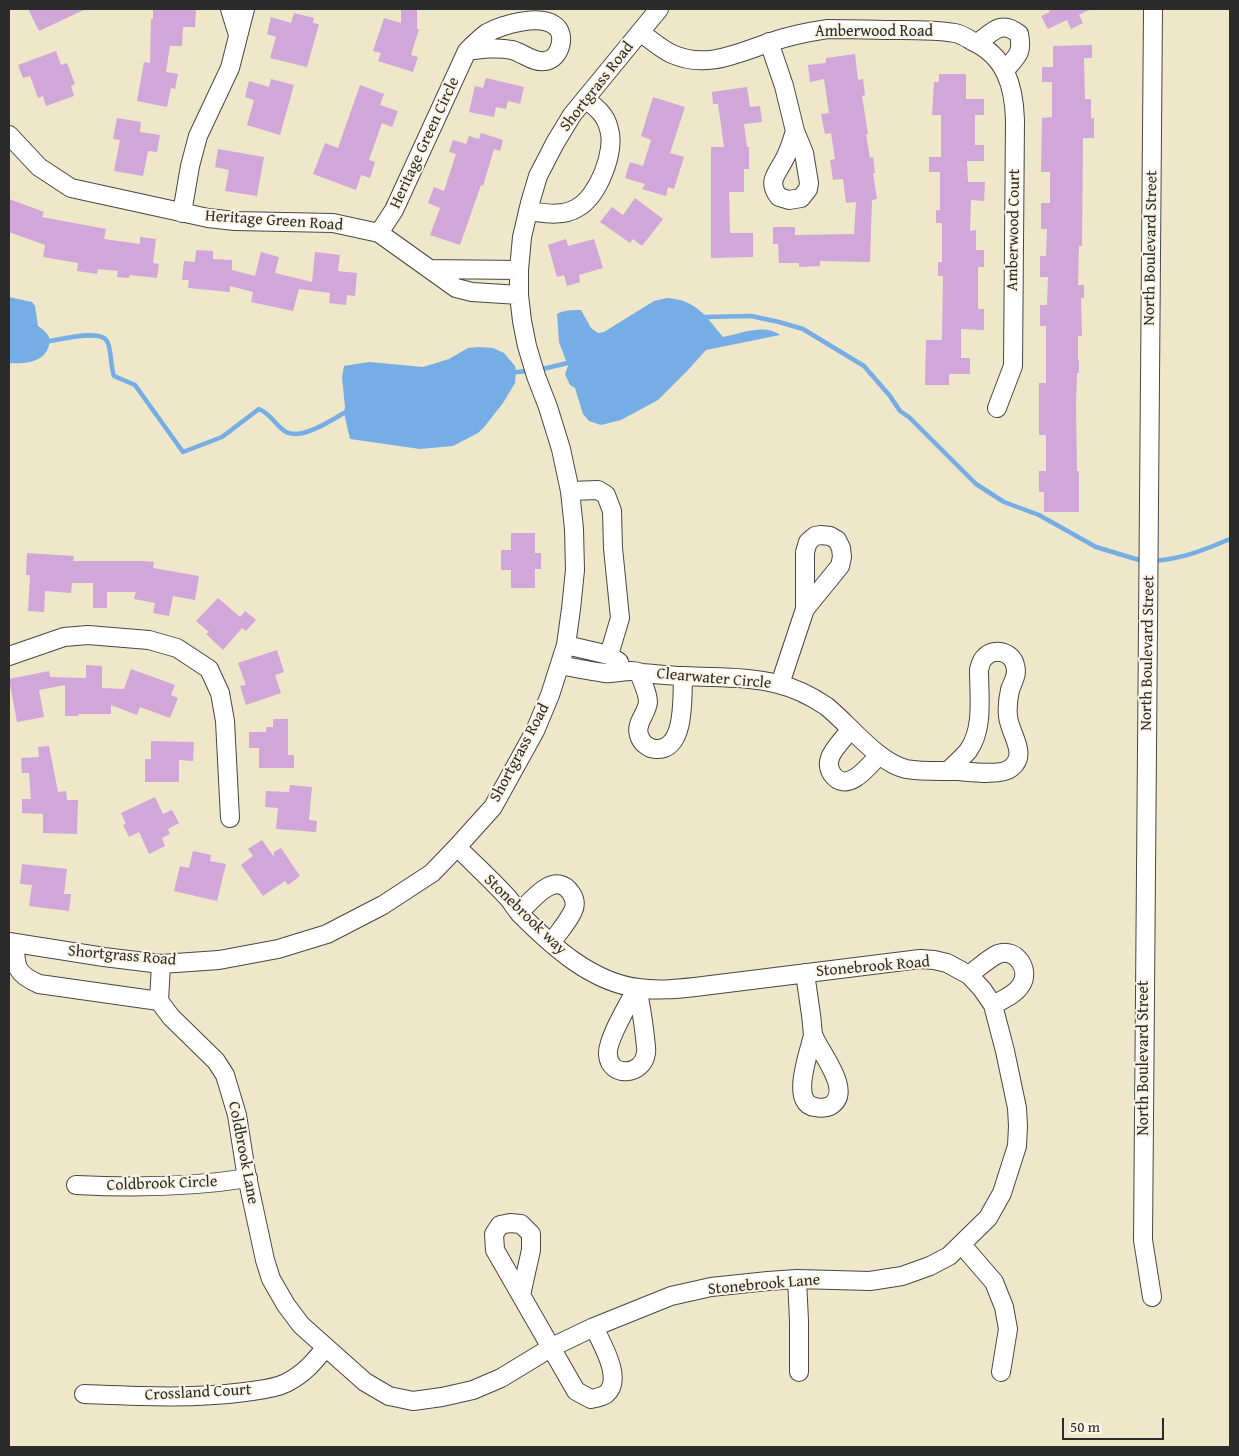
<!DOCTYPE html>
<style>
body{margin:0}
#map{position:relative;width:1239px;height:1456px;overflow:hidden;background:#eee7ca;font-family:"Gentium Book Plus",serif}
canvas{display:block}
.frame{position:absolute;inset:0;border:10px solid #2b2b2b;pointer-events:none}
.scale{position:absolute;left:1062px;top:1418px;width:102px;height:22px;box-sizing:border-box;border:2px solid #2b2b2b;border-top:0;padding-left:6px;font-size:15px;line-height:18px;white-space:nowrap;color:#2b2b2b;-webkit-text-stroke:4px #fcf5e5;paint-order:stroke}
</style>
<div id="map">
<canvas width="1239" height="1456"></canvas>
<div class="frame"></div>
<div class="scale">50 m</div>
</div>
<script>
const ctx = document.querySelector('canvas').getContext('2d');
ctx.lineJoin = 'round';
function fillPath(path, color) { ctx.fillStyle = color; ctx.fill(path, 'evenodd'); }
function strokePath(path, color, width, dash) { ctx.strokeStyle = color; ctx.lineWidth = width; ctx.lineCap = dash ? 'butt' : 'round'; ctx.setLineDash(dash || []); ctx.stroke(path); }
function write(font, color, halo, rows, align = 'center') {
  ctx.font = font + ' "Gentium Book Plus",serif'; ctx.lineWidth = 4; ctx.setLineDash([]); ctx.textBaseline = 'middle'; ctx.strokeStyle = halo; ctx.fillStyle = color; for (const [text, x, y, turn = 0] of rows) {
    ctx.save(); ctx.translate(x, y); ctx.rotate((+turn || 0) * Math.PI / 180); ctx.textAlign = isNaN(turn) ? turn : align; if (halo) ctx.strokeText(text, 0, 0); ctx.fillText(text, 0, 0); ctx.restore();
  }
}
const water = new Path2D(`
 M9,297L32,302L35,306L38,326C41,328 45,331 47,334C50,338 51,341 49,345C45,363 24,364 9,363Z
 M667,298C697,300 705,316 723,337C740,334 764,323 780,335L706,350L688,370L658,400L621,420L601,425L589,421L583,414L575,388L570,385L565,374L568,366L559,342L557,314C563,310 573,310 581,310L591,328L598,333L604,332L654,301Z
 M479,347L493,348L504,353L515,366L516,372L515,383L503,403L485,426L478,433L453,446L420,449L350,439L344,413L345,407L342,377L344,366L369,362L423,367L449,359L468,348Z`);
const stream = new Path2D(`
 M702,318L705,317L751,316L779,322L803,329L864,366L890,396L900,411L909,417L976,484L1004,502L1039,515L1096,547L1139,560L1145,561
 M50,341C62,339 101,329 107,341C112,350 110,365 114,376L135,385L183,452L222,437L259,409C271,414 276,426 286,432C302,440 330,421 344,413
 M538,370L572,362
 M516,372L530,371
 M1153,561C1182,559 1204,550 1230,539`);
const building = new Path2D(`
 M28,9H86L39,31Z
 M153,9L196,10L195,27H183L182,46H170L166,72L178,74L175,89L171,88L167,107L137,101L144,62L150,63L151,19H153Z
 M401,9H417V29H419L411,55L418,57L413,72L378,61L381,53L373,51L384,18L401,23Z
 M1048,9H1091L1079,15L1083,23L1071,29L1067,20L1048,29L1041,16L1050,12Z
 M294,13L314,18L313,23L319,24L307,67L270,58L276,37L267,34L271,17L291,23Z
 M1092,45V58H1084L1085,99H1091V118H1094V138H1083L1082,246H1079L1078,285H1084V298H1081L1082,336H1078V360H1079V373H1077L1076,405L1077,471H1079V512H1044V492H1039V471H1046V435H1039V383H1046V326H1040V305H1047L1048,277H1040V256H1046L1047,229H1041V203H1050V172H1041L1042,118L1052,117V82H1042V67H1053V46Z
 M56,51L61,65L67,63L75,84L71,86L74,96L46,106L43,96L38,98L30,76L23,78L18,65Z
 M855,54L858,80L863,79L865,95L862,96L868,134H866L870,158L873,157L875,173H873L877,199L872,200L870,262L820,261V266L799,267V263H779L778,244H773V227H795V235L854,234L856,202L846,203L843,179L833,180L830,160L835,159L831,133L825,134L821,114L829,113L824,79L810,82L808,65L826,63V58Z
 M939,74H966V99H984V115H975V145H984V161H967L968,182H985L984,201L971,200L970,231L976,230V250H984V267H978V309H984V330L961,329V358H970V374H949V385H925L926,340H942L943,276H938V262H942V223H936V210H940V172H929V157H941V115H932L934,82H939Z
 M486,78L524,87L520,104L508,101L506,109L496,107L494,117L469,112L475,86L483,88Z
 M271,79L294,85L280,135L247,125L254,100L245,97L249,81L269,87Z
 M360,85L384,94L380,105L398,111L392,127L382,123L369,160L375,162L370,178L361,175L356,190L313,174L325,143L338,148Z
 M747,87L750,107L760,106L762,122L744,124L747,147H749V169H744V192H729L730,233H753V257L711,258V147H724L718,104H713L712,92Z
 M653,97L685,107L670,153L684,157L674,189L668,187L666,196L642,189L645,184L625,178L630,162L643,166L651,140L641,136Z
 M117,118L141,122L140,132L160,135L157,152L148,151L143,176L114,171L120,140L113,139Z
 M481,133L503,140L500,151L494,149L483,186L481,185L460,245L430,235L440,208L428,203L434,187L444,191L456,154L449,152L453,140L466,144L469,136L479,139Z
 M218,149L264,157L257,196L225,191L229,170L215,167Z
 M635,198L663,219L642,246L633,239L630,243L600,222L612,207L623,215Z
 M9,199L44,212L42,217L106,229L104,239L140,244V237L156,239L153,263L159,264L157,278L130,275L129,278L117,277L118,271L98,269L97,274L77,271L78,263L43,257L45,245L9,232Z
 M566,239L568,246L594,239L603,268L579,275L580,282L567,286L564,275L557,277L548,245Z
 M196,250L213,251V259L232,260V270L255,276L261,252L279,257L275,273L312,282L315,252L340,255L338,271L357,273L355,296L347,295L346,305L329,303L330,293L299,289L293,311L251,302L253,292L230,286V292L188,288L189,280H182L184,261L195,262Z
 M511,533H535V553H541V569H535V588H511V570H501V550H511Z
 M27,553L74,556L73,561H144L154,562L153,568L199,576L195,600L173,596L169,616L153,613L155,603L134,599L136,592H107V608H93V583H72L71,593L45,591L44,612L28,611L30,575H26Z
 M218,598L240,617L245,611L256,620L246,631L242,628L223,650L206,634L209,632L196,621Z
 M277,650L284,672L275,675L281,693L246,705L240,686L246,685L238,663Z
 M86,665L102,666V688L124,689L131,669L175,685L171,695L178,698L170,718L140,707L137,715L111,705V714H79L78,716H65V685L39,690L44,717L17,722L9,679L49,671L50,677L86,678Z
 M273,719H288V755H294V768H259V748H249V732H266V727H273Z
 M151,741L194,742L193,761L179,760V782H145V759H151Z
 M49,746L58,792L66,791L67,800H78L77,834L43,833V814L22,813V799H31L29,773H22L21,758L39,757L38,747Z
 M290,785L312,787L309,820L317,821L316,832L276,829L278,808L265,807L266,791L289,792Z
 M155,797L163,814L172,810L179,823L168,829L170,834L162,838L165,846L149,854L139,832L129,837L123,825L126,824L121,813Z
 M262,840L274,857V852L281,848L300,876L288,885L285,881L263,896L241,865L253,856L248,849Z
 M193,851L211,855L210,861L226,864L217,901L174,891L180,866L189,868Z
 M22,864L67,869L64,894H71L69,911L29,906L32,885L20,884Z`);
const minor = new Path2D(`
 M230,9L238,35
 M640,32C650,39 661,49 672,54C705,69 736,54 768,43C788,36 807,32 828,29C852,29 877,30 901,30C919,30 937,30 955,33C961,34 967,38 972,41C1006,56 1014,87 1015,120L1013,366L997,408
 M769,42L784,86L795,131L804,153L809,183L808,189L801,198L789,200L779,197C766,181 778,173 785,158C790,149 792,140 795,131
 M978,43C993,31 1001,20 1019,34C1023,54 1017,56 1005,70
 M9,135L39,167L71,188L208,218L235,221L333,223L379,233L456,288L472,292L519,295
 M528,211C544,213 562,217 577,208C598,197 616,151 609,129C606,115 596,107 585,99
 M182,213L190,166L198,136L230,68L245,9
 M379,233L394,210L467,51C473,45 480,38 487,33C502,25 538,14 554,25C567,33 561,59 545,61C534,63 523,53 512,50C497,47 482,49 467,51
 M429,269L519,270
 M570,491L598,490L606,495L612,511L613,548L620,618L609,655
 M566,645L609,655L619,662
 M9,656L64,637L88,635L149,640L177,648L209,669L220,693L225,721L230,818
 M560,665C575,668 590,671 605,673C614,674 622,671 631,671C635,671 639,672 642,673C656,674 670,676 684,676C715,678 747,676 778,684C795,688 811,696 826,706C849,724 877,762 906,769C923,772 941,771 959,771C971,772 1001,776 1011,768C1029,754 1009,733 1008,716C1007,707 1008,699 1010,690C1013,681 1018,675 1015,665C1012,652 994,647 985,657C981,660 980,666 979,670C979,697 984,729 968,751C962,758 954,765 948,771
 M639,673C642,681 648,693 648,702C647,714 635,723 639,735C641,743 649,749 656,749C686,751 682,696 683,676
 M780,684L805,609V552L808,542L815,536L821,535L830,536L837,540L841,548L842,557L840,566L805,609
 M851,729C845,737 832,750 830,758C828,763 829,769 832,774C847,795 869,766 879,755
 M519,913C531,901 555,869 571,893C575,899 576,905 573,911C568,922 558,933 551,943
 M9,942L104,957L161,964L219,960L278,949L327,934L383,905L432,873L457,847L493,807L535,731L550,695L566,645L571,609L575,570L574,529L570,491L561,449L548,407L536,376L527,346L522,321L519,295V270L522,237L530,203L538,176L555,143L572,115L659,9
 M15,943C15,967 16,974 39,984L159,1001
 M161,964L159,1001L171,1017L216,1061L225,1075L237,1115L246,1172L265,1260L271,1279L286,1305L301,1325L365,1382L389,1396L413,1401L442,1397L473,1390L501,1378L552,1347L594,1327L671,1296L711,1287L768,1281L797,1279L870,1281L902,1276L930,1266L949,1256L988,1218L1002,1193L1017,1146L1018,1126L1017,1108L1005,1051L993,1005L982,989L969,975L947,963L934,960L920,959L695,987C676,989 657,991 638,988C591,982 552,946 520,914C516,909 513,904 509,899C493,881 474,864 457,847
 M805,973C807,987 809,1001 811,1015C812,1021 812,1028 813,1034C818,1051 855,1091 830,1106C826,1108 820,1108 815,1107C789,1104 810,1050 813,1035
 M969,975C977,969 989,958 998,954C1016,947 1031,970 1021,985C1016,994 1002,1000 993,1005
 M637,988C641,1005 643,1020 645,1037C645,1042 647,1048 646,1053C643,1076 610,1078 608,1055C606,1041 630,1001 637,988Z
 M76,1185C133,1188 192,1187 248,1178
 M962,1245L994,1282L1004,1307L1008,1329L1001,1372
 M797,1279L799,1321V1372
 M521,1295L531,1250V1234L521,1224L510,1223L500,1225L494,1234L495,1250L576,1391L591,1399C596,1398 602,1397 606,1394C624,1379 601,1343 594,1327
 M1152,1297L1143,1240L1153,9
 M84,1394C137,1396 192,1399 245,1392C259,1390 274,1389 286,1383C304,1374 314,1362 326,1347`);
const streetNames = [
 ["Amberwood Road",874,32],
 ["Shortgrass Road",597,87,-52],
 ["Heritage Green Circle",425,143,-65],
 ["Heritage Green Road",274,221,4],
 ["Amberwood Court",1014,230,-89],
 ["North Boulevard Street",1151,248,-89],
 ["North Boulevard Street",1148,653,-89],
 ["Clearwater Circle",714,679,5],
 ["Shortgrass Road",520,753,-62],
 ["Stonebrook way",525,915,44],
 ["Shortgrass Road",122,956,5],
 ["Stonebrook Road",873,967,-5],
 ["North Boulevard Street",1144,1058,-90],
 ["Coldbrook Lane",243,1153,79],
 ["Coldbrook Circle",162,1184,-2],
 ["Stonebrook Lane",764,1285,-5],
 ["Crossland Court",198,1393,-3]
];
fillPath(water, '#76ade5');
strokePath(stream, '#76ade5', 4.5);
fillPath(building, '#d1a6d8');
strokePath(minor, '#484743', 20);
strokePath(minor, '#fff', 18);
write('16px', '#2b2b2b', '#fcf5e5', streetNames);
</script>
